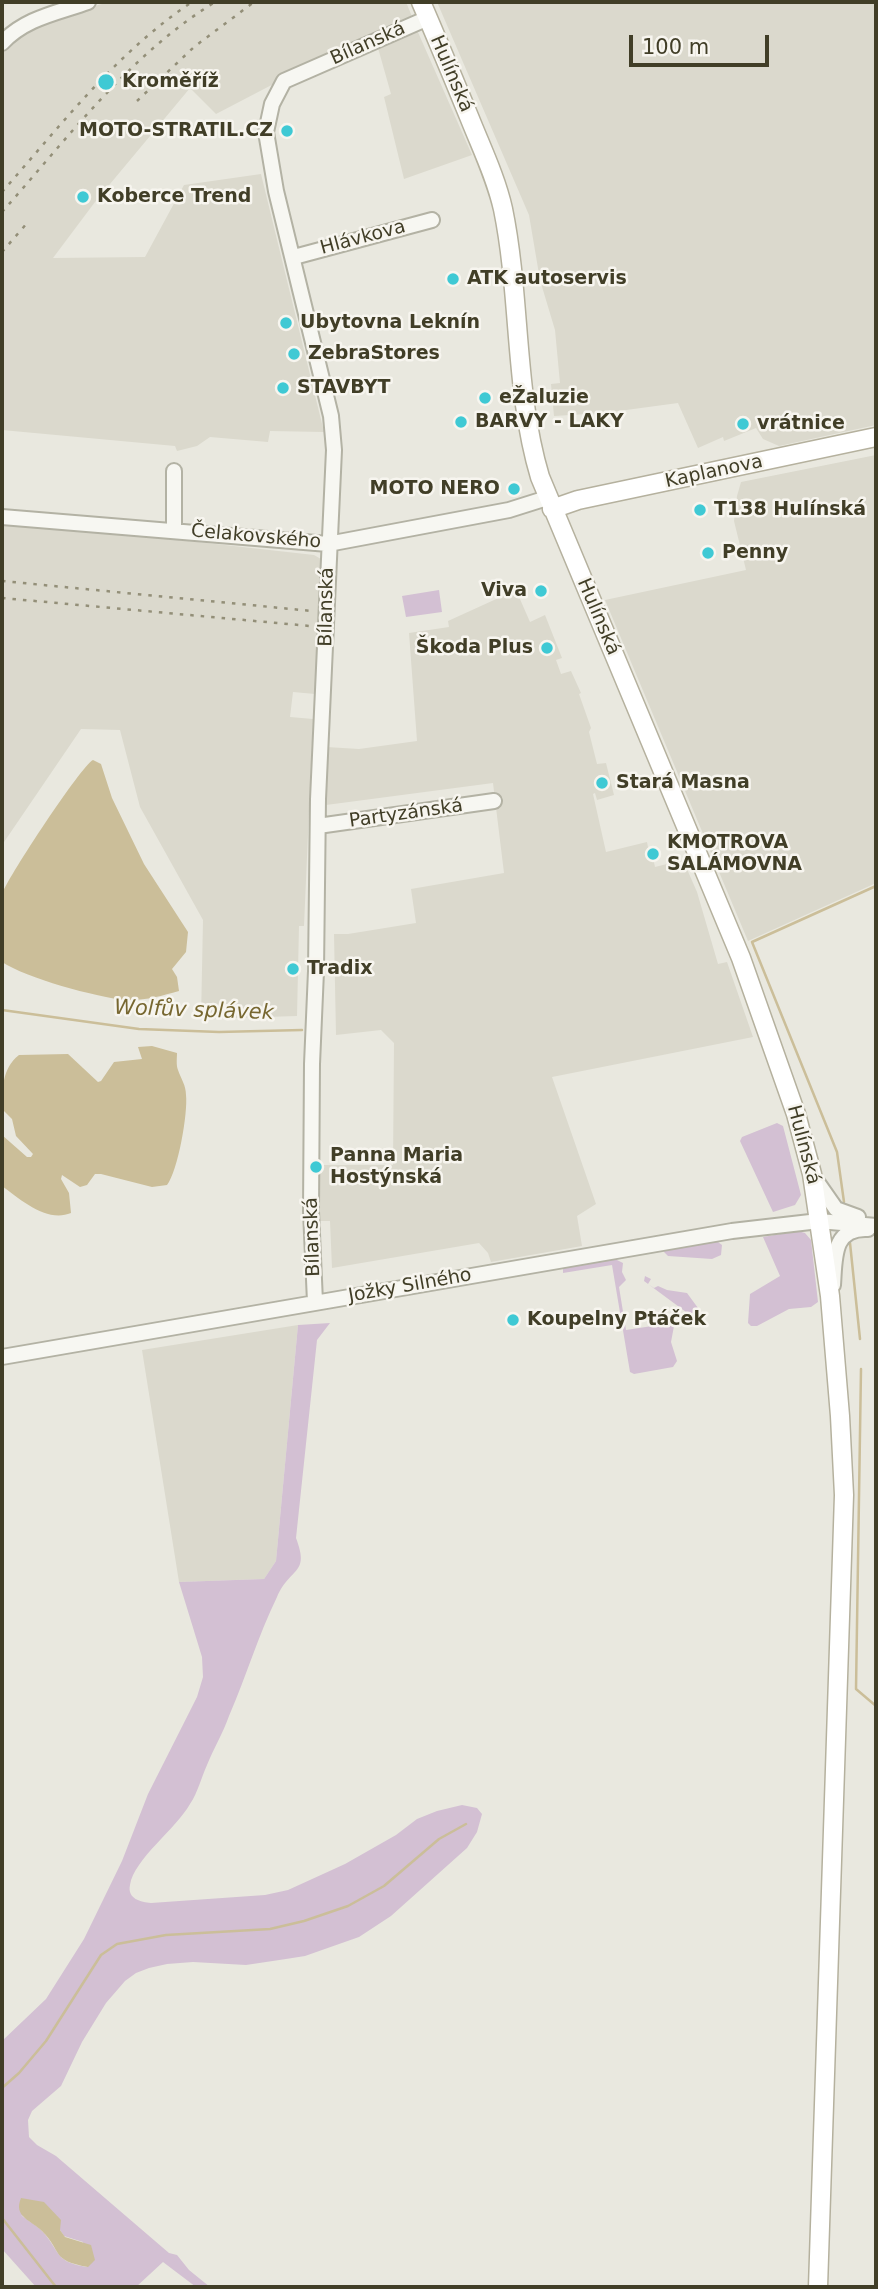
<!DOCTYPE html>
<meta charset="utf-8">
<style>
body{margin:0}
#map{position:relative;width:878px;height:2289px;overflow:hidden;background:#e9e8df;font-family:"DejaVu Sans",sans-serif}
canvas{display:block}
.frame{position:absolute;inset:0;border:4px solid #413e27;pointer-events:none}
.scale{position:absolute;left:629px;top:35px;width:140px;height:32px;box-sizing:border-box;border:4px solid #413e27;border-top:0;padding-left:9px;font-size:21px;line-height:24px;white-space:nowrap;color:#413e27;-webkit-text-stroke:5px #f7f5ef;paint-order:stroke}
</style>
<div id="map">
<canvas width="878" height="2289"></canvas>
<div class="frame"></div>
<div class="scale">100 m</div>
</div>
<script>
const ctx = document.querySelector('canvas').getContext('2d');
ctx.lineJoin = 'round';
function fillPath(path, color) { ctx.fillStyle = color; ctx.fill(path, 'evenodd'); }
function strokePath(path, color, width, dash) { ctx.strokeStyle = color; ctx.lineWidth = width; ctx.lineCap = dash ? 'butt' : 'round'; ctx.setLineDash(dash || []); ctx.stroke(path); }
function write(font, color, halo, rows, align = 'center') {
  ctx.font = font + ' "DejaVu Sans",sans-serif'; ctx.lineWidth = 5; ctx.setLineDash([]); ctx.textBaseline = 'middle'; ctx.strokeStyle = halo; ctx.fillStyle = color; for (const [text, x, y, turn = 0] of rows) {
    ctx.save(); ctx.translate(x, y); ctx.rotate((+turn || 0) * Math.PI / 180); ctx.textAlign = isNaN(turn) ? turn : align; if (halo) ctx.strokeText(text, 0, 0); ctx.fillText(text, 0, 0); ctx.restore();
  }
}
const built = new Path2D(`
 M109,2H406L413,19L285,78L216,114L190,88L95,202L53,258L145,257L184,185L261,174L324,432L270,431L268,442L210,437L197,446L177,451L175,446L2,430V50L15,36L63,15Z
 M437,2H876V425L779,446L763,439L756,428L724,441L723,437L698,448L678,403L604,413L554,416L551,384L560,383L555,330L540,280L529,215Z
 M417,30L472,155L404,179L384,97L391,94L378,48Z
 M876,455V883L748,941L605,600L746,570L734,521L737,496L741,482Z
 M2,524L189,541L314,555L321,559L315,694L293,692L290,717L313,719L304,926H299L297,1016L201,1019L203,920L140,807L120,730L81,729L2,845Z
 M516,590L530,622L545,615L562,658L556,660L561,674L571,671L581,693L579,694L591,728L589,732L597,764L606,763L614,795L597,800L595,793L593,794L606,852L647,842L650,858H653L655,867L683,860L697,892L718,964L727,962L753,1037L552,1077L596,1204L577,1216L582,1246L491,1262L488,1253L479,1243L332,1268L330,1221H319L320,1165H393L394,1043L381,1030L336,1035L334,934H348L416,923L411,889L504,873L493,783L326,805V747L359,749L417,741L409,633L449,627L448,621Z
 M298,1325L276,1561L264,1579L179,1582L142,1350Z`);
const green = new Path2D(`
 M439,590L442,612L406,617L402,596Z
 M777,1123L783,1126L801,1195L795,1205L773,1212L740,1141L742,1137Z
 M798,1231L805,1233L811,1240L818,1302L811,1307L789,1309L757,1326H751L748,1323L750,1294L780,1276L763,1237Z
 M714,1239L722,1245L721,1255L712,1259L668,1256L664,1252L665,1249Z
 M611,1257L623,1263L622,1272L626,1280L619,1287L626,1330L672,1323L674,1326L671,1342L677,1361L673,1367L634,1374L630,1372L612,1265L563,1273V1269L573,1263Z
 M645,1276L651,1279L648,1284L654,1288L658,1286L667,1290L687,1293L698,1308L690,1315L644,1281Z
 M330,1323L317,1340L296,1538C310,1575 291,1566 277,1597C258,1636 246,1677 229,1716C223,1733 214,1748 207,1765C201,1778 198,1792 190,1804C176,1829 134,1859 130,1885C127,1899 141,1902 151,1903L265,1895L288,1890L345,1864L396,1835L417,1819L437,1811L462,1805L477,1808L482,1814L477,1832L467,1848L391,1916L359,1937L305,1956L286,1959L246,1965L193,1962L167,1964L149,1968L136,1973L125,1981L106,2003L82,2042L61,2086L32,2111L28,2120L29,2137L37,2145L56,2156L155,2241L169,2253L177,2255L189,2270L210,2287H196L163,2262L136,2287H36L2,2249V2041L46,1999L84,1939L122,1861L148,1794L197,1697L203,1677L202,1657L179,1582L264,1579L276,1561L298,1325ZM21,2215L60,2230L64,2236L83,2242L87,2267C56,2262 61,2254 44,2233C38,2226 28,2221 21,2215Z`);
const water = new Path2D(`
 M93,760L101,764L112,798L144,864L188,932L186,952L172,969L177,977L179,991C161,996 144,1001 125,1000C96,997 26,978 2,962C2,946 0,905 3,892C9,876 81,766 93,760Z
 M152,1046L177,1053C177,1058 176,1065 178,1070C181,1079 186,1085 186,1095C188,1113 178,1171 167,1185L152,1187L101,1174H95L87,1185L80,1187L62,1175L61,1179L69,1193L71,1213C47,1223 21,1200 2,1186V1135L27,1157H31L33,1154L16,1136L12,1119L2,1109C2,1090 2,1068 19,1055L68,1054L98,1082L101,1081L114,1062L142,1059L138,1047Z
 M21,2198L44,2202L61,2220L60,2230L65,2237L91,2245L95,2260L88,2267C50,2260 63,2252 42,2231C31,2220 13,2217 21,2198Z`);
const stream = new Path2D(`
 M752,942L837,1152L844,1202
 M752,942L876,886
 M2,1010L139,1029L219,1032L302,1030
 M850,1243L860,1339
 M861,1369L856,1689L876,1706
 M2,2088L19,2073L46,2041L101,1955L117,1944L166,1935L270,1929L304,1921L348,1906L384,1886L439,1839L466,1824
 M2,2218L56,2287`);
const minor = new Path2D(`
 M2,43C25,18 57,13 88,2
 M294,257L432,220
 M174,471V530
 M2,517L328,544L509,510L547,498
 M318,826L494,801
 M815,1179L836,1209L858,1217
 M833,1285C835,1259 832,1227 868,1229
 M315,1302L311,1211L312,1064L316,971L318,799L334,450L331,416L276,191L266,132L272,104L284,81L428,18
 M2,1357L732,1231L819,1221L876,1226`);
const major = new Path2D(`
 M421,2C438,41 454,80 470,119C482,149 496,178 503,209C521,297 514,390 540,477L741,958L796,1114L812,1174L830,1296L840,1416L844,1495L818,2287
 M552,509L578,500L876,437`);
const rail = new Path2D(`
 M137,101L194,47L254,2
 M2,192C61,125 117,52 192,2
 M2,212C68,138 129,55 215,2
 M2,252L28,222
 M2,581L312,611
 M2,598L310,626`);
const markers = [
 [106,82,9,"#3fc9d4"],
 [287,131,7,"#3fc9d4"],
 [83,197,7,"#3fc9d4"],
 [453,279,7,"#3fc9d4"],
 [286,323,7,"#3fc9d4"],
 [294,354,7,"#3fc9d4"],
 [283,388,7,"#3fc9d4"],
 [485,398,7,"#3fc9d4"],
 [461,422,7,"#3fc9d4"],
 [743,424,7,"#3fc9d4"],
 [514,489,7,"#3fc9d4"],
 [700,510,7,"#3fc9d4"],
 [708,553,7,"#3fc9d4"],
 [541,591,7,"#3fc9d4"],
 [547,648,7,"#3fc9d4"],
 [602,783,7,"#3fc9d4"],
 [653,854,7,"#3fc9d4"],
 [293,969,7,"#3fc9d4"],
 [316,1167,7,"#3fc9d4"],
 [513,1320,7,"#3fc9d4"]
];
const streetNames = [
 ["Bílanská",368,44,-24],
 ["Hulínská",451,74,67],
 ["Hlávkova",363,238,-15],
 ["Kaplanova",714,472,-12],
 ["Čelakovského",256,537,5],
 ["Bílanská",327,607,-89],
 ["Hulínská",598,617,67],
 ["Partyzánská",406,814,-8],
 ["Hulínská",803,1145,75],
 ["Bílanská",313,1237,-92],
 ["Jožky Silného",410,1286,-10]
];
const poiNames = [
 ["Kroměříž",122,82],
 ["MOTO-STRATIL.CZ",273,131,"right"],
 ["Koberce Trend",97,197],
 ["ATK autoservis",467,279],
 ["Ubytovna Leknín",300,323],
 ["ZebraStores",308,354],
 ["STAVBYT",297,388],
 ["eŽaluzie",499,398],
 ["BARVY - LAKY",475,422],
 ["vrátnice",757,424],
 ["MOTO NERO",500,489,"right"],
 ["T138 Hulínská",714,510],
 ["Penny",722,553],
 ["Viva",527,591,"right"],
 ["Škoda Plus",533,648,"right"],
 ["Stará Masna",616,783],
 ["KMOTROVA",667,843],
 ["SALÁMOVNA",667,865],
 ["Tradix",307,969],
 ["Panna Maria",330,1156],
 ["Hostýnská",330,1178],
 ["Koupelny Ptáček",527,1320]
];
const waterNames = [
 ["Wolfův splávek",194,1011,2]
];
fillPath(built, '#dbd9cd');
fillPath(green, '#d3c0d3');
fillPath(water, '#cbbe99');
strokePath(stream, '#cbbe99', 2.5);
strokePath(minor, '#b3b2a4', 18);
strokePath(major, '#b5b19e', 21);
strokePath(minor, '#f7f7f2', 14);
strokePath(major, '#fff', 18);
strokePath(rail, '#938f78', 2.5, [3.5, 7]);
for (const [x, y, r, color] of markers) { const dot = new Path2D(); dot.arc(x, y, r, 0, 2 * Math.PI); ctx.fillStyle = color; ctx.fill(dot); strokePath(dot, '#f7f5ef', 2.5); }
write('19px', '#413e27', '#f7f5ef', streetNames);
write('bold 19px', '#413e27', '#f7f5ef', poiNames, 'left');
write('italic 21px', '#776730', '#f7f5ef', waterNames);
</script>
